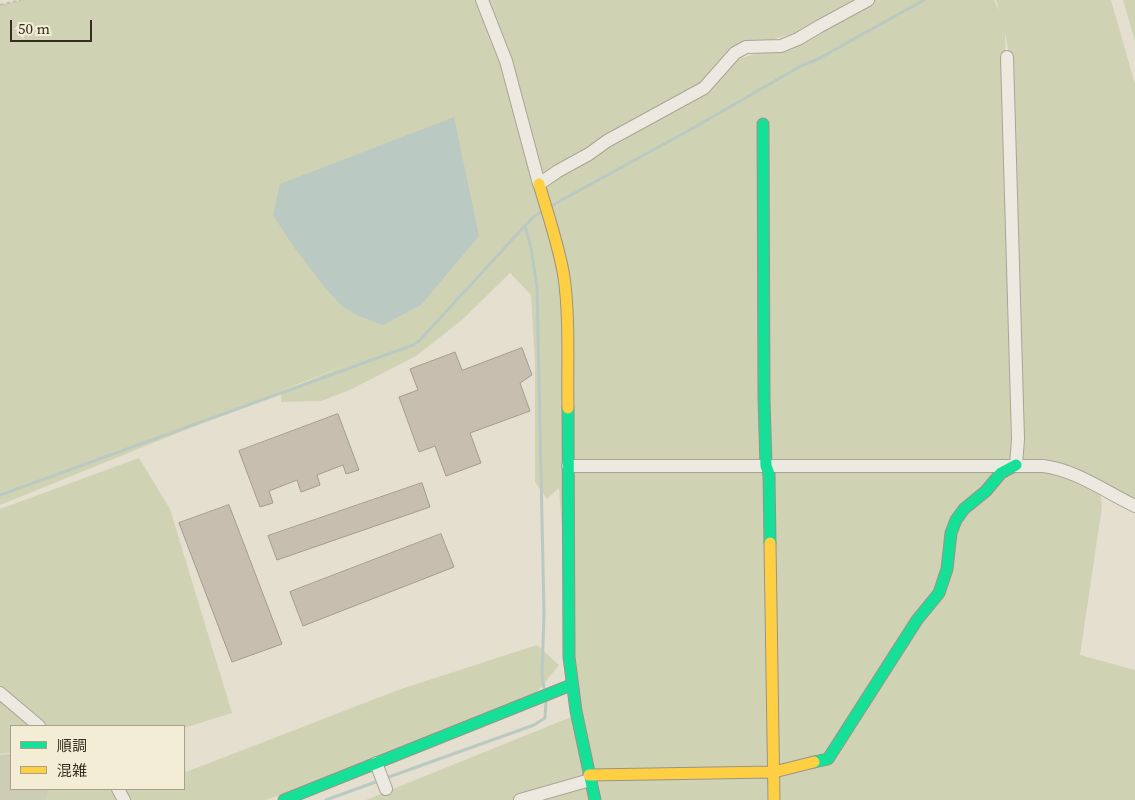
<!DOCTYPE html>
<meta charset="utf-8">
<style>
body{margin:0}
#map{position:relative;width:1135px;height:800px;overflow:hidden;background:#e4dfcf;font-family:"Source Serif 4","Noto Sans JP",serif}
canvas{display:block}
.legend{position:absolute;left:10px;top:725px;width:175px;height:65px;box-sizing:border-box;background:#f4edd6;border:1px solid #a9a08d;margin:0;padding:6px 9px;list-style:none;font-size:15px;color:#382d20}
.legend li{display:flex;align-items:center;gap:10px;height:25px}
.legend b{width:25px;border:1px solid #a9a08d}
.scale{position:absolute;left:10px;top:20px;width:82px;height:22px;box-sizing:border-box;border:2px solid #382d20;border-top:0;padding-left:6px;font-size:15px;line-height:18px;white-space:nowrap;color:#382d20;-webkit-text-stroke:4px #f4edd6;paint-order:stroke}
</style>
<div id="map">
<canvas width="1135" height="800"></canvas>
<ul class="legend">
<li><b style="height:6px;background:#16e098"></b>順調</li>
<li><b style="height:6px;background:#ffcf43"></b>混雑</li>
</ul>
<div class="scale">50 m</div>
</div>
<script>
const ctx = document.querySelector('canvas').getContext('2d');
ctx.lineJoin = 'round';
function fillPath(path, color) { ctx.fillStyle = color; ctx.fill(path, 'evenodd'); }
function strokePath(path, color, width, dash) { ctx.strokeStyle = color; ctx.lineWidth = width; ctx.lineCap = dash ? 'butt' : 'round'; ctx.setLineDash(dash || []); ctx.stroke(path); }
const green = new Path2D(`
 M21,0H994L999,11L996,0H1111L1135,84V506L1100,489L1102,507L1080,655L1135,670V800H780V775L828,759L774,772L775,800H366L576,715L559,488L547,499L535,482V363L531,295L510,273L462,320L416,356L352,389L321,401L281,402L282,392L353,362L0,505V5ZM813,28L781,46L732,61L746,47ZM1005,32L1012,74L1013,290L1005,33Z
 M1123,0H1135V41Z
 M139,458L170,509L232,713L184,728V726H43L0,692V509Z
 M537,645L559,665L528,703L266,800H124L118,789H184V760L186,772L398,690Z
 M0,693L39,726H11V753L0,754Z
 M49,789H117L121,800H46Z`);
const cemetery = new Path2D(`
 M11,754V789H49L46,800H0V755Z`);
const water = new Path2D(`
 M454,117L479,236L421,305L383,325L361,317L343,307L326,289L293,246L273,215L280,184Z`);
const stream = new Path2D(`
 M551,206L695,127L799,67L818,59L924,0
 M525,226L531,248L537,287L544,613L542,675L544,688
 M0,495L413,345L419,341L533,217L541,212
 M386,778L534,725L545,718L546,702
 M326,800L381,780`);
const building = new Path2D(`
 M522,348L532,375L520,383L530,411L470,433L481,463L446,476L435,446L419,452L399,397L418,390L410,369L455,352L462,370Z
 M338,414L359,470L346,474L343,465L317,475L320,485L301,492L297,480L269,491L273,503L260,507L239,451Z
 M422,483L430,507L277,560L268,536Z
 M229,505L282,644L232,662L179,523Z
 M441,534L454,567L303,626L290,592Z`);
const path = new Path2D(`
 M0,5L21,0`);
const street = new Path2D(`
 M482,0L506,61L539,184L558,171L589,154L607,141L704,88L735,53L746,47L781,46L798,39L820,26L868,0
 M1007,57L1018,439L1016,465
 M568,466H1043C1076,470 1106,492 1135,506
 M0,693L39,726
 M376,763L386,789
 M118,789L124,800
 M520,800L590,780`);
const fast = new Path2D(`
 M763,124L764,398L766,466L769,474L770,543
 M568,408L569,657L576,711L595,800
 M814,762L828,759L917,620L939,593L947,569L951,533L956,520L964,509L986,491L1001,473L1016,465
 M284,800L571,685`);
const slow = new Path2D(`
 M539,184C548,215 559,246 564,277C570,320 567,365 568,408
 M770,543L774,800
 M589,775L774,772L814,762`);
fillPath(green, '#d0d3b3');
fillPath(cemetery, '#cccdb2');
fillPath(water, '#bac9c1');
strokePath(stream, '#bac9c1', 3);
fillPath(building, '#c7beb0');
strokePath(building, '#a49b8e', 1);
strokePath(street, '#a9a498', 14);
strokePath(fast, '#999388', 13);
strokePath(slow, '#999388', 13);
strokePath(path, '#c5c0b7', 2, [4, 2.5]);
strokePath(street, '#ece9e0', 12);
strokePath(fast, '#16e098', 11);
strokePath(slow, '#ffcf43', 11);
</script>
